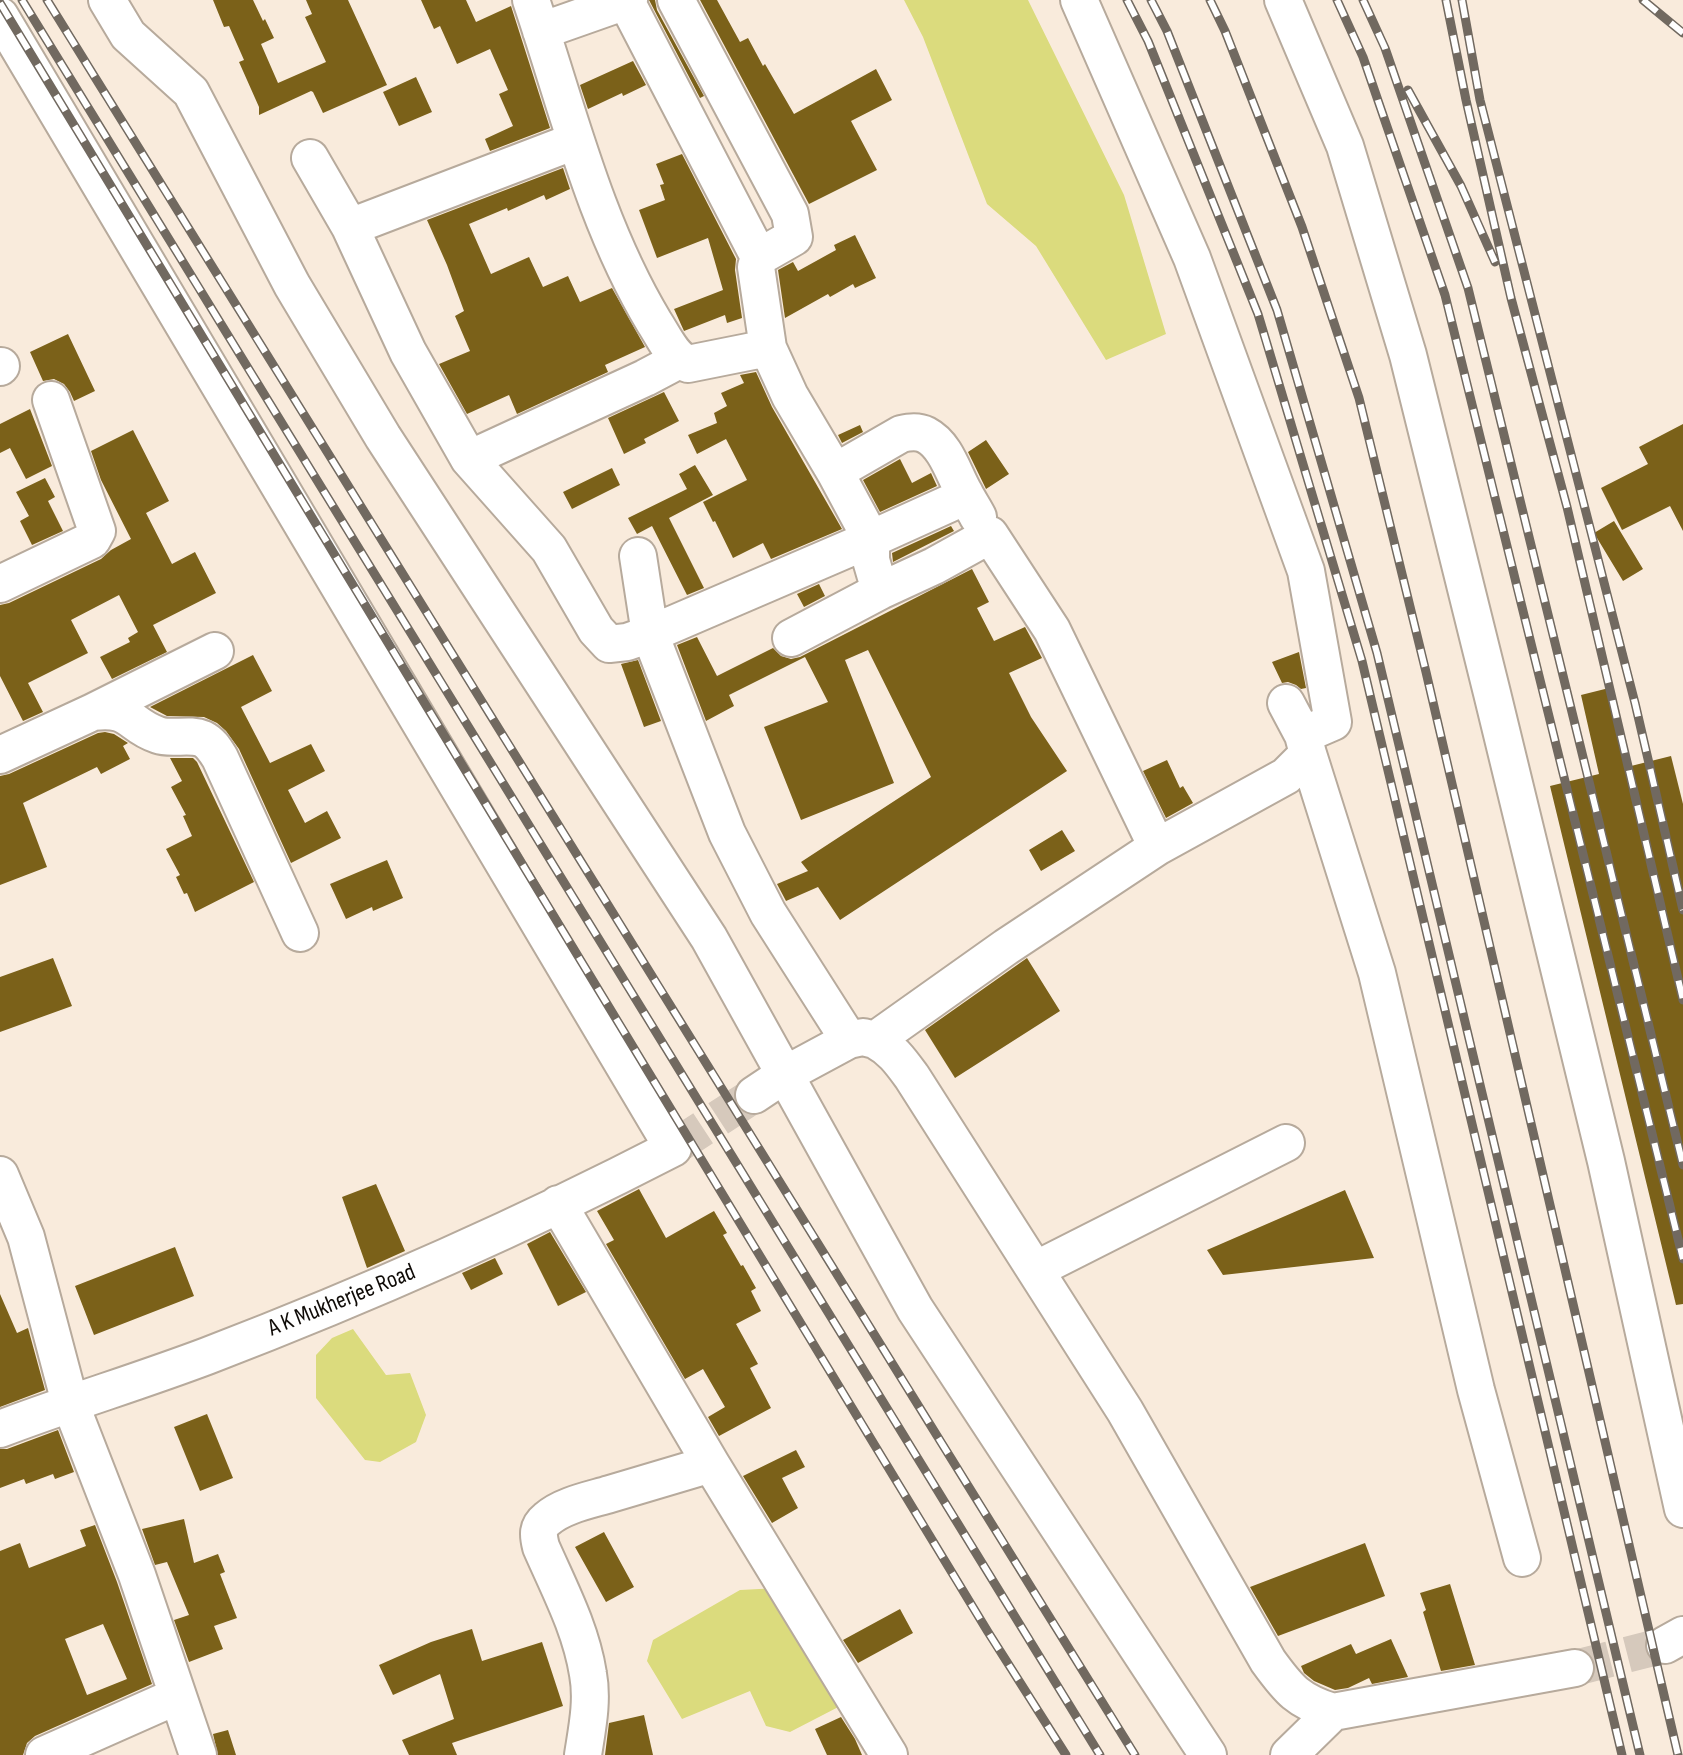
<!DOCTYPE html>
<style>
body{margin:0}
canvas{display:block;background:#f9ebdc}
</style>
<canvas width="1683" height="1755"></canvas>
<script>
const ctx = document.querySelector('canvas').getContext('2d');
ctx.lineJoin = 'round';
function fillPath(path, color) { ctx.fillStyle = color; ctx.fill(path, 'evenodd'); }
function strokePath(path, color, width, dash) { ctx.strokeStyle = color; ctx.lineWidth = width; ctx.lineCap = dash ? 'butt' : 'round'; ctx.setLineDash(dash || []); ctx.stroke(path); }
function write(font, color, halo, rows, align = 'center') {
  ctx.font = font + ' "Sofia Sans Condensed",sans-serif'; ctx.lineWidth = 8; ctx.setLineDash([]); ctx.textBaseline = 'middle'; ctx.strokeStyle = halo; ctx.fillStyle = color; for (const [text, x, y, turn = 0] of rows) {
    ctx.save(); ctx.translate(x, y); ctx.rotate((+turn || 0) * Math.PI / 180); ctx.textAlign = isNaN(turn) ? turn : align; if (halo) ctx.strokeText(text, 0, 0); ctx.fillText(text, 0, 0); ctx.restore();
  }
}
const water = new Path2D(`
 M904,0H1028L1124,195L1166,334L1106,360L1036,246L987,204L923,37Z
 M353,1329L386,1375L410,1373L426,1415L416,1442L380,1462L365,1460L316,1398V1355L332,1338Z
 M779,1588L848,1702L790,1732L766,1726L750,1691L682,1719L647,1661L653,1640L740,1590Z`);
const building = new Path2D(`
 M213,0H253L263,21L265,19L274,38L261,44L278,83L326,62L305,17L312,14L306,0H348L387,85L323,113L313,92L311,91L259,115V107L239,62L244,60L229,26L224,27Z
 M421,0H466L476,22L511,6L550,128L490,151L485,139L513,126L499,94L508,90L490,49L457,64L440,26L434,29Z
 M649,0H655L657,10L704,96L700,98Z
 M700,0H717L740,42L748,38L763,66L765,64L794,114L876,69L892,100L851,121L877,170L809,204Z
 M633,61L646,85L623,96L622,93L588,109L580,85Z
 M416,77L432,112L399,126L383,92Z
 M682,154L736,259L735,270L742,318L727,323L725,315L684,331L674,309L723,290L708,238L657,258L639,210L665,200L660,185L664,184L656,164Z
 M563,168L570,189L546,200L544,195L508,211L507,208L469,224L491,274L529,257L543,287L568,276L580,302L612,288L645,347L605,365L608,372L517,414L509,395L467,414L439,364L470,351L455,316L464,311L447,265L427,220Z
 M855,235L876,278L855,288L853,284L830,297L828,294L785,318L778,270L793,262L798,271L836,250L834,245Z
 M68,334L95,391L74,401L70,392L64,384L54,379L43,381L30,352Z
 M756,372L772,407L842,529L771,559L763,543L733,558L715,521L713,522L703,502L747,480L726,439L697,454L688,435L717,423L714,413L727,406L721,393L744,383L740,375Z
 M664,392L679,421L644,439L646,443L624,454L608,418Z
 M30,409L52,466L26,479L10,448L0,453V424Z
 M1683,424V531L1670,506L1622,530L1601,488L1648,464L1639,447Z
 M860,425L863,432L842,443L838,435Z
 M133,430L169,501L146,513L172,564L195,552L216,593L153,625L167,652L112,679L100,657L130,642L128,638L138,632L119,595L71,620L88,653L28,683L43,712L23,721L0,676V605L9,603L101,559L111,550L131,539L101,480L91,451Z
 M986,440L1009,474L986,489L968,452Z
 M900,459L912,483L931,473L937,486L880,512L863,480Z
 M695,465L713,495L669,518L704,588L687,595L652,526L637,534L628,518L687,489L679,474Z
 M612,468L620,485L572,509L563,492Z
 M45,478L55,497L48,501L63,531L32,545L20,521L29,516L16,492Z
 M1614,521L1643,569L1623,581L1594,533Z
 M951,526L954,531L893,562L892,553Z
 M972,569L989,602L977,608L994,641L1025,627L1042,658L1009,673L1031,717L1067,771L840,920L818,887L786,901L777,884L808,871L801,862L931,777L868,650L845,660L894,783L801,820L764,727L828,702L805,657L729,695L734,706L706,721L677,645L697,637L717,676L773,648L781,656L791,659L800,657Z
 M819,584L825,596L804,607L797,594Z
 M1299,652L1306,688L1301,689L1296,685L1288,682L1282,683L1272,662Z
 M253,655L272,691L241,707L270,763L311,744L325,771L288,790L305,823L327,811L341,838L291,863L239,749L226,731L217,723L204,717L167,716L150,707Z
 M638,660L661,721L644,727L621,664Z
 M1613,687L1631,766L1671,756L1683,804V1304L1676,1305L1550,786L1599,774L1581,695Z
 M105,732L114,734L128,743L123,746L130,759L101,774L97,767L23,803L47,867L0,885V776L9,774L98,733Z
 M170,758H193L197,762L254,882L195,912L187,893L184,894L176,877L180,875L166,849L192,836L183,816L186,815L171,787L182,781Z
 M1167,760L1180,788L1183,786L1193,803L1166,818L1143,771Z
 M1062,830L1075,851L1041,871L1029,850Z
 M387,860L403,898L373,911L372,907L346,919L330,884Z
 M53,958L72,1006L0,1032V977Z
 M1027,958L1060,1011L955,1078L925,1030Z
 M376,1184L405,1251L367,1268L342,1197Z
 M639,1189L666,1238L714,1211L727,1233L723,1235L741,1266L743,1265L756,1288L751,1291L761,1311L736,1324L758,1364L750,1368L771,1408L719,1436L708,1417L725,1407L703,1369L685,1379L606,1244L614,1240L597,1211Z
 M1345,1190L1374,1258L1223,1275L1207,1250Z
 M550,1232L586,1292L558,1306L527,1244Z
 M175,1247L194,1296L94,1335L75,1286Z
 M495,1258L503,1274L471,1290L462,1273Z
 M0,1294L17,1333L28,1328L45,1390L0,1407Z
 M207,1414L233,1478L200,1491L174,1427Z
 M58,1430L74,1472L55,1479L53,1474L26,1484L24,1479L0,1488V1449H7Z
 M796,1450L805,1467L782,1478L798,1508L772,1523L743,1476Z
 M184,1519L194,1563L218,1554L225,1572L220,1574L237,1618L214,1626L223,1649L189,1662L174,1620L189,1615L167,1562L155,1565L142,1529Z
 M95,1525L117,1582L152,1684L35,1736L27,1743L23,1755H0V1551L20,1543L29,1568L86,1546L80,1530ZM103,1624L127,1679L87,1695L65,1639Z
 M604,1532L634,1587L606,1602L575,1547Z
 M1365,1543L1385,1596L1278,1636L1250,1587Z
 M1450,1584L1475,1665L1441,1671L1423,1612L1426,1610L1420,1593Z
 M900,1609L913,1633L858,1663L843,1640Z
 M472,1629L482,1661L542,1642L563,1706L452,1743L457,1755H409L402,1740L454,1719L440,1674L393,1695L379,1665L431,1642Z
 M1391,1639L1408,1677L1372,1684L1369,1678L1348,1688L1335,1690L1314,1681L1304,1673L1301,1666L1351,1644L1356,1654Z
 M644,1715L653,1755H605L609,1723Z
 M841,1717L855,1739L862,1755H827L815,1729Z
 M228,1730L236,1755H218L213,1734Z`);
const minorTunnel = new Path2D(`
 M673,1148L754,1095
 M1575,1668L1665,1645`);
const minor = new Path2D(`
 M107,0L128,35L191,92L292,285L383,437L709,938L915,1309L1208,1755
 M676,0L790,214L794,237L759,257L756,267L768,348
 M1079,0L1192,258L1306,571L1333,722L1303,735
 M1283,0L1345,146L1408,355L1492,693L1606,1161L1683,1509
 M626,1L759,257
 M0,16L673,1148C522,1226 366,1295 207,1356C138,1382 68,1403 0,1429
 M541,31L629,0
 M310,158L350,227L575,141
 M350,227L408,352L469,459L549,549L596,630L609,644L627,642L650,634L871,539L835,472L790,396L768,348L688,364C672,357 664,337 654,322C594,222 568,109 531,0
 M0,367L1,366
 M469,459L645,378L679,360
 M835,472L901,434C910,432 918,431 926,435C947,446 954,476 965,494C969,502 974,509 978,517
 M638,556L650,634L727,833L768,913L849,1040
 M0,584L92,540L97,531L51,400
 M880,591L934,566L990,535L1052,630L1157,847
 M791,638L880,591L871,560V539L966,496
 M93,712L215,651
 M1308,754L1377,973L1476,1390L1522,1558
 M0,755L93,712C132,707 128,725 158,735C172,740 189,733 203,739C211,743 215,750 220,758L300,933
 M875,1040C892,1049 901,1062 912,1077L1125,1411L1268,1661C1289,1690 1298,1701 1333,1712L1575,1668
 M754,1095L784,1075L849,1040L863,1037L875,1040L1006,947L1157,847L1286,776L1308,754L1303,735L1286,703
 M0,1175L26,1237L70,1403L137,1575L198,1755
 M558,1204L711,1464L889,1755
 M1035,1270L1286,1143
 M1665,1645L1683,1635
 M44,1755L177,1696
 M583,1755C587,1729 593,1701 588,1674C581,1629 559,1588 541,1547C538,1535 537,1527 547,1519C563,1505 590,1500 610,1494C643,1484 677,1474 711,1464
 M1289,1755L1333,1712`);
const rail = new Path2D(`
 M22,0L1100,1755
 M47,0L1135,1755
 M1127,0L1148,41L1258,314L1362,661L1622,1755
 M1151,0L1167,31L1277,310L1377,653L1640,1755
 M1210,0L1225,31L1302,227L1359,398L1426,672L1678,1755
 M1337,0L1363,57L1445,295L1683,1259
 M1363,0L1385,48L1468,288L1683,1165
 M1446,0L1466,100L1511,298L1567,507L1683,1000
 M1462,0L1480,100L1635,703L1683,910
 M1643,0L1683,33
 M0,3L988,1632L1066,1755
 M1408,90L1461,186L1495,262`);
const streetNames = [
 ["A K Mukherjee Road",342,1301,-22]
];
fillPath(water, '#dbdb7d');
fillPath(building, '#7b6119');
strokePath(minorTunnel, '#d6c9bc', 36, [36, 18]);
strokePath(minor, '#b7aa9c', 40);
strokePath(minor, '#fff', 36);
strokePath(rail, '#716960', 9);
strokePath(rail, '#fff', 6, [18]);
write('24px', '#0f0b07', '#fff', streetNames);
</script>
